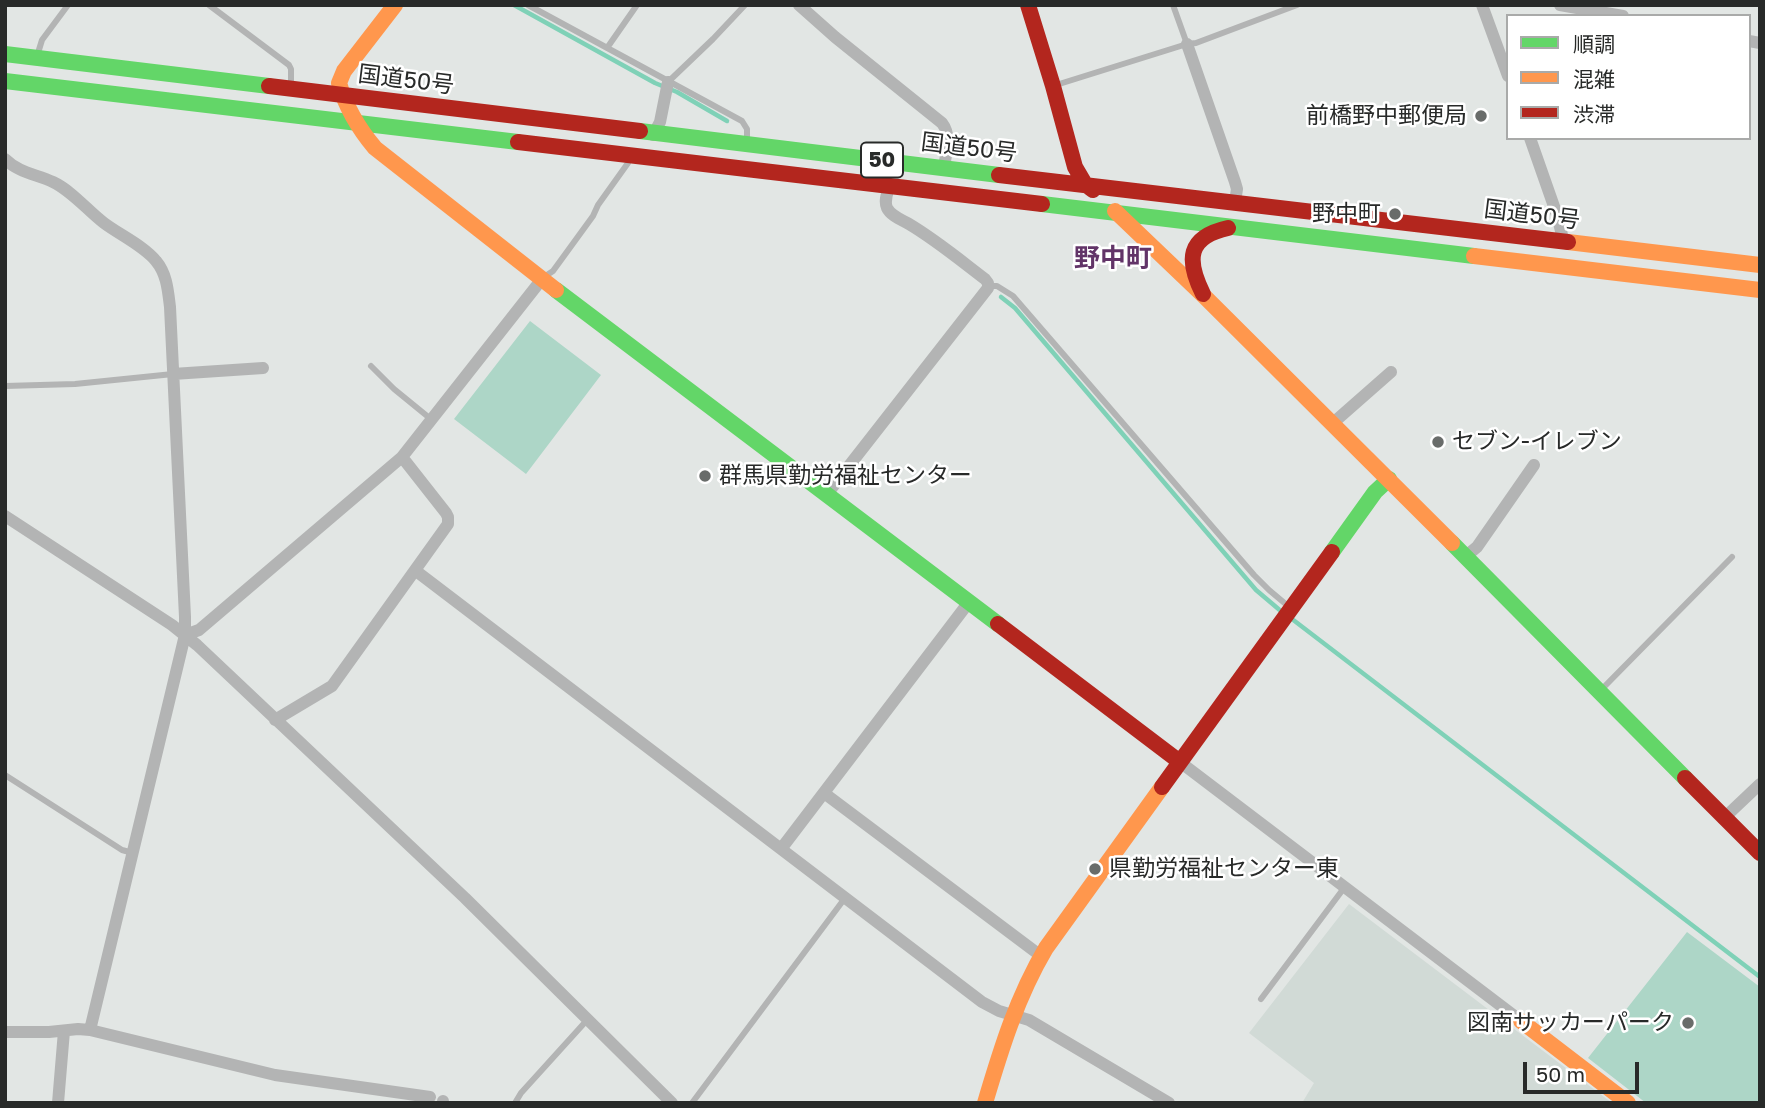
<!DOCTYPE html>
<meta charset="utf-8">
<style>
body{margin:0}
#map{position:relative;width:1765px;height:1108px;overflow:hidden;background:#e2e6e4;font-family:"Golos Text","Noto Sans JP",sans-serif}
canvas{display:block}
.frame{position:absolute;inset:0;border:7px solid #282a29;pointer-events:none}
.legend{position:absolute;left:1506px;top:14px;width:245px;height:126px;box-sizing:border-box;background:#fff;border:2px solid #a9aaa9;margin:0;padding:9px 12px;list-style:none;font-size:21px;color:#282a29}
.legend li{display:flex;align-items:center;gap:14px;height:35px}
.legend b{width:35px;border:2px solid #a9aaa9}
.scale{position:absolute;left:1523px;top:1062px;width:116px;height:32px;box-sizing:border-box;border:4px solid #282a29;border-top:0;padding-left:9px;font-size:21px;line-height:24px;white-space:nowrap;color:#282a29;-webkit-text-stroke:5px #fff;paint-order:stroke}
</style>
<div id="map">
<canvas width="1765" height="1108"></canvas>
<div class="frame"></div>
<ul class="legend">
<li><b style="height:9px;background:#63d668"></b>順調</li>
<li><b style="height:9px;background:#ff974d"></b>混雑</li>
<li><b style="height:9px;background:#b3261e"></b>渋滞</li>
</ul>
<div class="scale">50 m</div>
</div>
<script>
const ctx = document.querySelector('canvas').getContext('2d');
ctx.lineJoin = 'round';
function fillPath(path, color) { ctx.fillStyle = color; ctx.fill(path, 'evenodd'); }
function strokePath(path, color, width, dash) { ctx.strokeStyle = color; ctx.lineWidth = width; ctx.lineCap = dash ? 'butt' : 'round'; ctx.setLineDash(dash || []); ctx.stroke(path); }
function write(font, color, halo, rows, align = 'center') {
  ctx.font = font + ' "Golos Text","Noto Sans JP",sans-serif'; ctx.lineWidth = 5; ctx.setLineDash([]); ctx.textBaseline = 'middle'; ctx.strokeStyle = halo; ctx.fillStyle = color; for (const [text, x, y, turn = 0] of rows) {
    ctx.save(); ctx.translate(x, y); ctx.rotate((+turn || 0) * Math.PI / 180); ctx.textAlign = isNaN(turn) ? turn : align; if (halo) ctx.strokeText(text, 0, 0); ctx.fillText(text, 0, 0); ctx.restore();
  }
}
const built = new Path2D(`
 M1349,904L1612,1103H1302L1314,1083L1249,1033Z`);
const green = new Path2D(`
 M530,321L601,375L526,474L454,419Z
 M1687,932L1760,987V1103H1646L1588,1058Z`);
const stream = new Path2D(`
 M514,5L655,83L677,92L727,121
 M1001,297L1015,308L1256,590L1282,612
 M1292,619L1760,977`);
const lane = new Path2D(`
 M209,5L289,65L291,69V84
 M528,5L742,121L747,129V139
 M1173,5L1187,44
 M607,48L637,5
 M38,53L42,40L68,5
 M668,82L713,39L745,5
 M1056,85L1187,44L1196,43L1297,5
 M544,277L553,271L593,216L598,205L628,163
 M988,286H997L1013,296L1254,575L1269,590L1288,606
 M371,366L394,389L432,420
 M5,386L75,384L173,374
 M1601,690L1732,557
 M5,775L122,850L133,853
 M1261,999L1344,888
 M515,1103L521,1093L588,1019
 M692,1103L845,898`);
const street = new Path2D(`
 M799,5L835,37L942,123C952,136 946,153 944,167
 M1482,5L1508,76
 M1560,5L1623,16
 M1749,41L1760,43
 M1187,44L1235,182L1237,189L1235,202
 M653,135L660,122L668,82
 M1530,138L1557,215L1564,243
 M5,159C19,173 36,174 53,182C72,191 87,210 104,223C120,235 144,246 156,261C167,274 168,291 170,307L185,617V635L90,1030
 M173,374L263,368
 M1333,423L1391,372
 M827,494L988,288V283L985,279C960,260 936,240 909,224C902,220 891,216 887,208C884,201 887,194 889,187
 M5,516L172,625L197,645L465,898L672,1103
 M1466,556L1477,547L1534,465
 M416,571L982,1002L999,1011L1029,1020L1169,1103
 M185,635L199,630L402,457L542,279
 M275,720L332,686L448,524V517L446,513L402,457
 M1180,762L1521,1021
 M824,793L1041,956
 M1723,819L1760,784
 M781,849L969,602
 M5,1032H49L78,1029L90,1030L275,1075L430,1097
 M58,1103L64,1031
 M443,1103V1101`);
const fast = new Path2D(`
 M5,54L269,86
 M5,81L518,142
 M640,131L999,175
 M1042,204L1474,256
 M556,290L998,624
 M1452,543L1685,778
 M1332,552L1375,492L1389,479`);
const slow = new Path2D(`
 M395,5L344,71L339,83C346,108 359,129 375,148L556,290
 M1115,211L1204,296L1452,543
 M1568,242L1760,265
 M1474,256L1760,290
 M1521,1021L1628,1103
 M985,1103C1001,1049 1017,997 1046,948L1162,787`);
const jam = new Path2D(`
 M1028,5L1053,86L1075,167L1085,184L1093,190
 M269,86L640,131
 M518,142L1042,204
 M999,175L1568,242
 M1203,294C1186,260 1187,237 1228,228
 M998,624L1180,762
 M1685,778L1760,853
 M1162,787L1332,552`);
const markers = [
 [1481,116,7,"#696c6a"],
 [1395,214,7,"#696c6a"],
 [1438,442,7,"#696c6a"],
 [705,476,7,"#696c6a"],
 [1095,869,7,"#696c6a"],
 [1688,1023,7,"#696c6a"]
];
const shields = [
 [882,160,42]
];
const shieldNames = [
 ["50",882,160]
];
const streetNames = [
 ["国道50号",406,80,7],
 ["国道50号",969,148,7],
 ["国道50号",1532,215,7]
];
const poiNames = [
 ["前橋野中郵便局",1467,116],
 ["野中町",1381,214],
 ["セブン-イレブン",1452,442,"left"],
 ["群馬県勤労福祉センター",719,476,"left"],
 ["県勤労福祉センター東",1109,869,"left"],
 ["図南サッカーパーク",1674,1023]
];
const quarterNames = [
 ["野中町",1113,259]
];
fillPath(built, '#d1dad6');
fillPath(green, '#add6c7');
strokePath(stream, '#7fd1b7', 4.5);
strokePath(lane, '#b3b4b4', 6);
strokePath(street, '#b3b4b4', 12);
strokePath(fast, '#63d668', 16);
strokePath(slow, '#ff974d', 16);
strokePath(jam, '#b3261e', 16);
for (const [x, y, r, color] of markers) { const dot = new Path2D(); dot.arc(x, y, r, 0, 2 * Math.PI); ctx.fillStyle = color; ctx.fill(dot); strokePath(dot, '#fff', 2.5); }
for (const [x, y, w] of shields) { const box = new Path2D(); box.roundRect(x - w / 2, y - 17.5, w, 35, 5); ctx.fillStyle = '#fff'; ctx.fill(box); strokePath(box, '#282a29', 2); }
write('bold 21px', '#282a29', null, shieldNames);
write('23px', '#282a29', '#fff', streetNames);
write('23px', '#282a29', '#fff', poiNames, 'right');
write('bold 26px', '#623468', '#fff', quarterNames);
</script>
